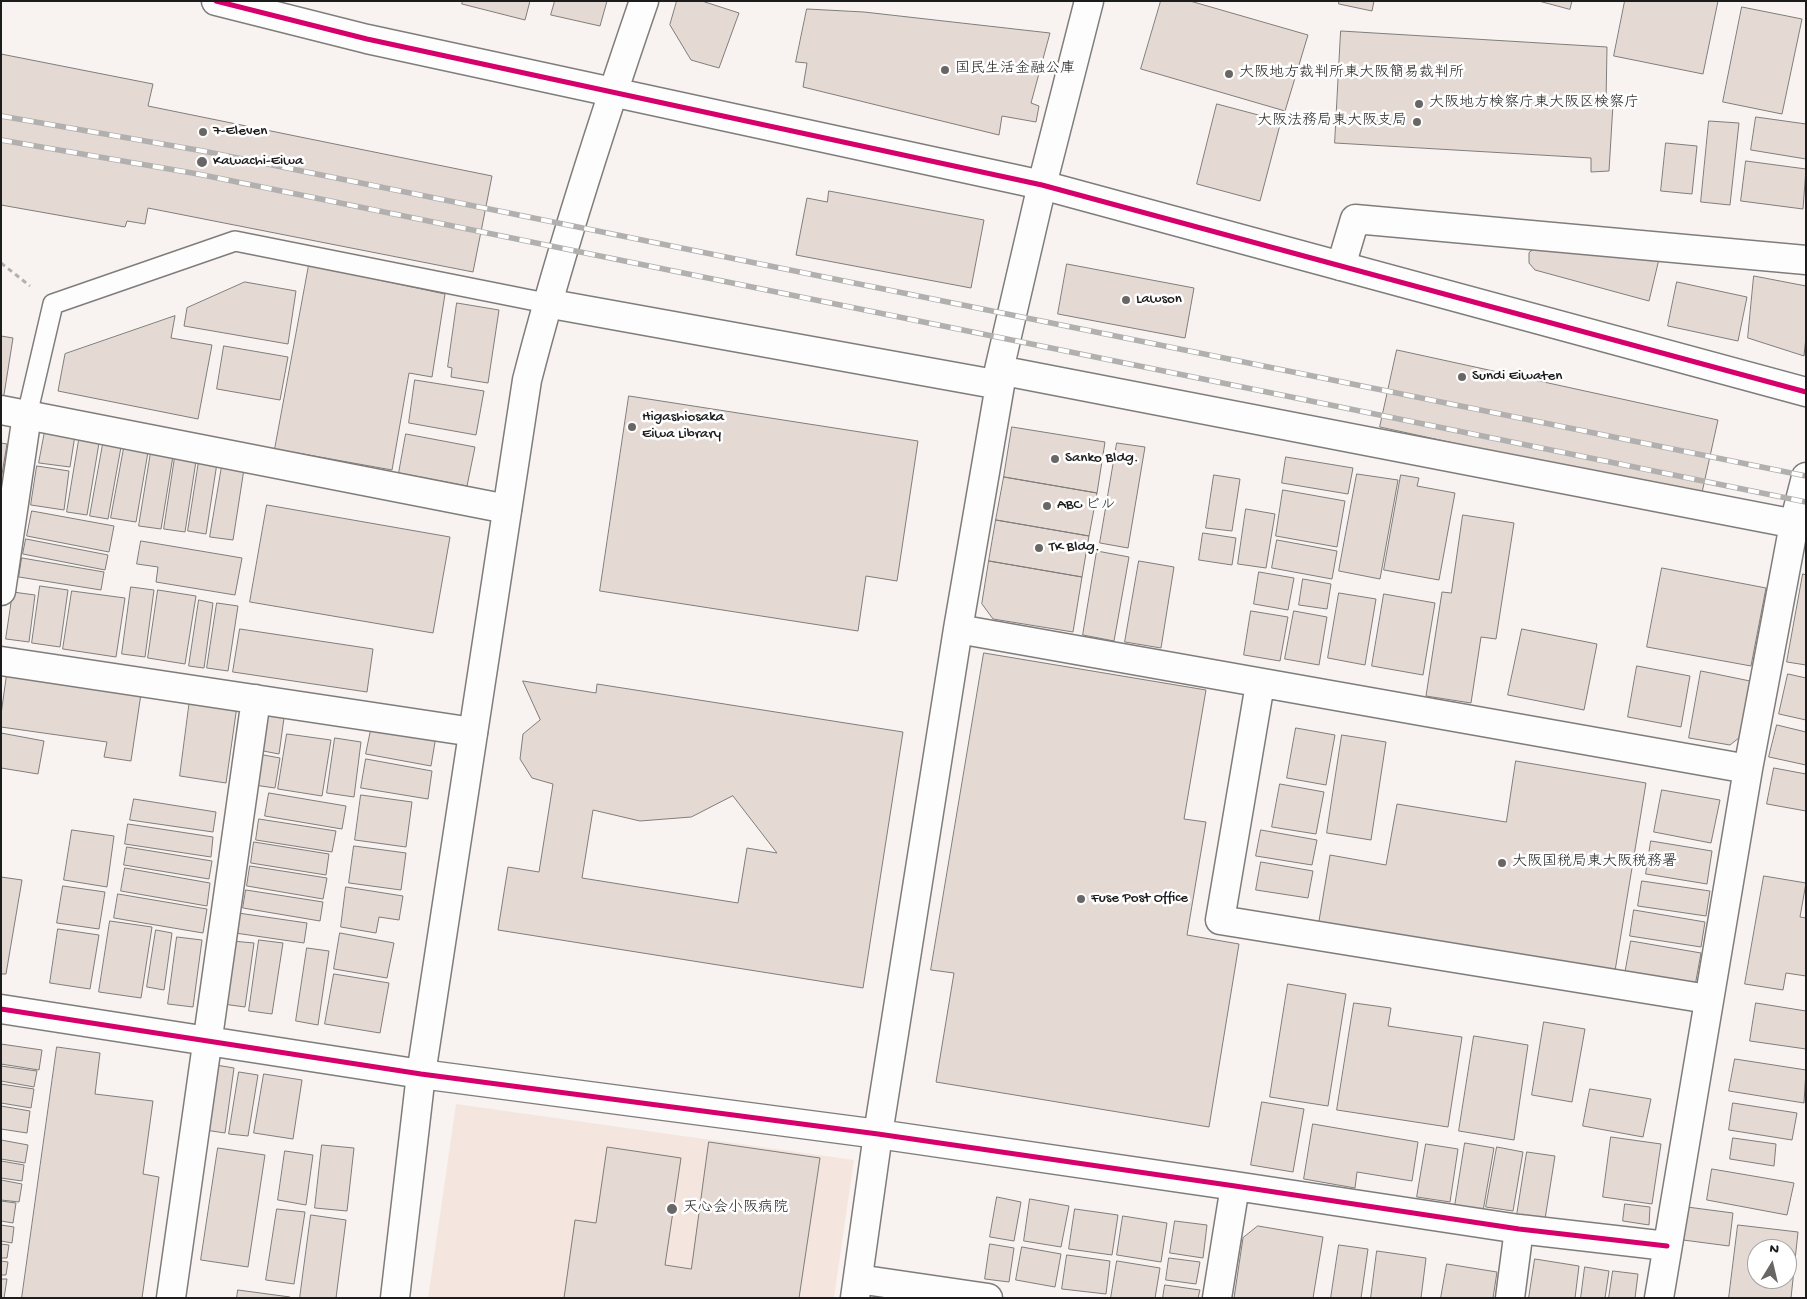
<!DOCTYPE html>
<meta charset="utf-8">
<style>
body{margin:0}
#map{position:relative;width:1807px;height:1299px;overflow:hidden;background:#f8f3f0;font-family:"Gochi Hand",sans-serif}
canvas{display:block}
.frame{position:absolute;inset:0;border:2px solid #1c1c1c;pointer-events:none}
.north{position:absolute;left:1747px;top:1239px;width:50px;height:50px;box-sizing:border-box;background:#fff;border:1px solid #a4a4a4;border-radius:50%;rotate:9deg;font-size:14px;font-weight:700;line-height:20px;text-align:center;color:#1c1c1c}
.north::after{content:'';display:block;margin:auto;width:18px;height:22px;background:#696766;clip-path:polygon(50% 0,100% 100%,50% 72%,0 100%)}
</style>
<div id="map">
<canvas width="1807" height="1299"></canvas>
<div class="frame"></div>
<div class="north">N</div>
</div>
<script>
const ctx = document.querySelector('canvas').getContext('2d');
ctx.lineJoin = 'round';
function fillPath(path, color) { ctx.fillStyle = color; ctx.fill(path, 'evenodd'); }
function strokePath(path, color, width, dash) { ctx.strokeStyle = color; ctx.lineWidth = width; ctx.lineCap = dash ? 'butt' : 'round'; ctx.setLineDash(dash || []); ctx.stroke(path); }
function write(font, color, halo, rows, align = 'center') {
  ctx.font = font + ' "Gochi Hand","Klee One",sans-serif'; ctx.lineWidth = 5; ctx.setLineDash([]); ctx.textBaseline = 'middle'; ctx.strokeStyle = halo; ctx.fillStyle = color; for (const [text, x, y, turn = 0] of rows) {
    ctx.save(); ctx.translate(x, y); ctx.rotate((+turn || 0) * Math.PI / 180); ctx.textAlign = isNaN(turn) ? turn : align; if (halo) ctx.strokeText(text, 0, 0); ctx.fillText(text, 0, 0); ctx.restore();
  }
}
const built = new Path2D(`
 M456,1104L854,1160L834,1298H428Z`);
const building = new Path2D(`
 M463,1H530L525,20L462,4Z
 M555,1H607L600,26L551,15Z
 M677,1H702L739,13L719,68L691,60L670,25Z
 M1161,1H1190L1308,35L1285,111L1141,69Z
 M1339,1H1374L1372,11L1339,4Z
 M1539,1H1572L1570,9Z
 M1625,1H1718L1703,74L1614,56Z
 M1742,7L1802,19L1782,114L1723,102Z
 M807,9L864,12L1050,33L1031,103L1039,106L1036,122L1002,116L999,135L803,87L807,63L796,62Z
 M1341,31L1607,47L1606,102L1613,104L1609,171L1591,172V158L1335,143Z
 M1,54L153,84L148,106L492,176L473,272L148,208L145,224L127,221L125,227L1,205Z
 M1217,104L1281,121L1260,201L1197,184Z
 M1756,117L1806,124V159L1751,150Z
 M1709,121L1739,123L1730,205L1701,202Z
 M1666,143L1697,146L1692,194L1661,191Z
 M1746,161L1806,169L1803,209L1741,201Z
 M829,191L984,220L971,288L796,255L807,198L827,202Z
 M1534,249L1659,259L1649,301L1535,270L1529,263V253Z
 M1067,264L1194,288L1185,338L1058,314Z
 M309,265L445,294L432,377L409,373L392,470L275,449Z
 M1754,276L1806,286V337L1804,356L1748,338Z
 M245,282L296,291L288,344L184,326L187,308Z
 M1677,282L1747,297L1738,341L1668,326Z
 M457,303L499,310L488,383L451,377L452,368L448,367Z
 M175,316L171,338L212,345L198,419L58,391L65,354Z
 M1,336L13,338L3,401H1Z
 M224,346L288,357L280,400L217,389Z
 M1397,350L1718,420L1701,497L1380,427Z
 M415,380L484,391L476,435L409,423Z
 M629,396L918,441L897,581L866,576L858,631L600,591Z
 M1012,427L1105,442L1097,493L1004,477Z
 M45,431L75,435L70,467L39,463Z
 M406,434L475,447L467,486L399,473Z
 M79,440L99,443L87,515L67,512Z
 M1,443L7,444L1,480Z
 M1117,443L1145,447L1128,548L1100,543Z
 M103,444L121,447L108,519L90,516Z
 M124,448L148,452L136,522L111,518Z
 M151,452L173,456L161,529L139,526Z
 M175,457L196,461L185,532L164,529Z
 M1286,457L1353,468L1348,494L1282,483Z
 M199,461L217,463L206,534L188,531Z
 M37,466L69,471L64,510L31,505Z
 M222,466L244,469L233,540L210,537Z
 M1357,474L1398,480L1380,579L1339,571Z
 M1214,475L1240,479L1232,531L1206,528Z
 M1401,475L1419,478L1417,486L1455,493L1439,580L1384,570Z
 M1004,477L1097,493L1089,536L996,520Z
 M1283,490L1345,501L1337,547L1276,536Z
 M267,505L450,537L433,633L250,602Z
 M1246,509L1275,514L1266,568L1238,564Z
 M32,511L114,526L109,552L27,536Z
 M1463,515L1514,523L1496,639L1481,637L1471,703L1426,696L1442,592L1451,593Z
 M996,520L1089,536L1082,577L989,561Z
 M1203,533L1236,538L1232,565L1199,560Z
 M26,539L108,555L105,570L23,554Z
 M1277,540L1337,551L1332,579L1272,568Z
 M141,541L242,558L235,595L156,582L158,567L137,564Z
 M1097,551L1129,557L1114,641L1083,635Z
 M22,558L104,572L101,590L19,577Z
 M989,561L1082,577L1073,632L993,619L982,604Z
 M1139,561L1174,567L1161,648L1125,642Z
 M1662,568L1766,588L1751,666L1647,647Z
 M1259,572L1294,578L1288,610L1254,604Z
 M1803,574L1806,575V665L1787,662Z
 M1303,579L1331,584L1327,609L1299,605Z
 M40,586L68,590L60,647L32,643Z
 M131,587L154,590L145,657L122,654Z
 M158,590L196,596L185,664L148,658Z
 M72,591L125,598L116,657L63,649Z
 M13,592L35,595L29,642L6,639Z
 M1339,593L1376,599L1365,665L1328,658Z
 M1384,594L1435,603L1423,675L1372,666Z
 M199,600L213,603L204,668L189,666Z
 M217,603L238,606L228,671L207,668Z
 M1251,611L1288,617L1280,661L1244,655Z
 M1294,611L1327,617L1319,665L1285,659Z
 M240,629L373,649L367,692L233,672Z
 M1522,629L1597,644L1584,710L1508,695Z
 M984,653L1206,690L1184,819L1206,822L1187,935L1239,944L1209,1127L936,1082L954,973L931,970Z
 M1637,666L1690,676L1681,727L1628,717Z
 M8,667L142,687L131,761L104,757L107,742L1,727V715Z
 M1701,671L1755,682L1745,733L1730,745L1689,738Z
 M1788,674L1806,678V720L1779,714Z
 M523,681L596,693L597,684L903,732L863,988L498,930L508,867L539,872L553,784L532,778L520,759L523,734L540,720ZM733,796L777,853L747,848L738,903L582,878L593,810L640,821L691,817Z
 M190,699L237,706L226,783L180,776Z
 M263,715L284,718L279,754L258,750Z
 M372,725L436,736L431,766L366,754Z
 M1777,725L1806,732V765L1769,757Z
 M1296,728L1335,735L1326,785L1287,778Z
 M1,733L44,741L38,774L1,768Z
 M287,734L331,740L322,796L278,789Z
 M1342,735L1386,742L1371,840L1327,833Z
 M335,738L361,742L354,797L327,793Z
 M258,754L280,758L275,788L254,785Z
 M366,759L432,771L428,799L361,788Z
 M1516,761L1646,783L1614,977L1318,927L1330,855L1386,865L1397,804L1506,822Z
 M1774,768L1806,774V811L1767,804Z
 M1280,784L1324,792L1316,834L1272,827Z
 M1662,790L1720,800L1711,843L1654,832Z
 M269,793L346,806L342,829L265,816Z
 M361,795L412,802L406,847L355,840Z
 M134,799L216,812L213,832L130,820Z
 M259,819L336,831L332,852L256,840Z
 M128,824L213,837L211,857L125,844Z
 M72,830L114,836L107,887L64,880Z
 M1261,830L1317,840L1312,865L1256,856Z
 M1651,841L1712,851L1707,884L1646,874Z
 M254,842L329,854L326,875L251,863Z
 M354,846L406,853L401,890L349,883Z
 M127,847L212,861L209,879L124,865Z
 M1261,862L1313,871L1308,898L1256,890Z
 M250,866L327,878L323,899L247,886Z
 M125,868L210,883L207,906L121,891Z
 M1764,876L1806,883L1800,917L1806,918V976L1786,973L1783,990L1745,984Z
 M1,877L22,880L6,974H1Z
 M1642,881L1710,891L1706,916L1638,906Z
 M63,886L105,892L99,929L57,923Z
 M346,887L403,896L399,920L379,917L376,933L341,927Z
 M246,890L323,902L320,921L243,908Z
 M118,894L207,909L203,933L114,918Z
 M1634,910L1705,922L1701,947L1630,936Z
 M238,913L307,923L304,943L235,933Z
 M110,921L152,927L141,998L99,992Z
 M58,929L99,935L90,989L50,983Z
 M156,930L172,933L164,990L147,987Z
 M340,933L394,943L387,978L334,969Z
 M177,937L202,940L193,1007L168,1004Z
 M259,940L283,943L272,1014L249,1011Z
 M232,941L254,943L245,1007L223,1004Z
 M1631,941L1701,953L1695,986L1625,974Z
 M307,948L329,951L318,1025L296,1021Z
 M334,974L389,983L380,1033L325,1024Z
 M1288,984L1346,994L1328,1106L1270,1097Z
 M1354,1003L1391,1008L1388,1026L1462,1037L1448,1127L1337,1110Z
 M1756,1003L1806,1011V1049L1750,1041Z
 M1544,1022L1585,1029L1572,1102L1532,1095Z
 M1474,1036L1528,1045L1514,1140L1459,1131Z
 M1,1044L42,1050L39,1070L1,1064Z
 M57,1047L100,1053L95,1094L153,1101L143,1174L159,1177L142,1298H22Z
 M1735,1059L1806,1070L1804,1103L1729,1091Z
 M216,1065L234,1068L225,1133L205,1130Z
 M1,1066L37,1071L34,1087L1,1081Z
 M239,1072L258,1075L248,1136L229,1134Z
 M264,1074L302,1080L293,1139L254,1133Z
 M1,1084L34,1089L31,1108L1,1103Z
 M1590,1089L1651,1099L1643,1137L1583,1126Z
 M1262,1102L1304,1109L1293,1172L1251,1165Z
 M1733,1103L1797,1113L1792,1140L1729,1130Z
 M1,1106L30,1111L27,1133L1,1129Z
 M1313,1124L1418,1142L1412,1181L1357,1172L1355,1188L1304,1179Z
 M1611,1137L1661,1144L1652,1204L1603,1197Z
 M1733,1138L1776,1144L1774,1166L1730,1159Z
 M1,1140L28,1145L25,1163L1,1159Z
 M709,1142L820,1158L799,1298H564L575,1220L596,1223L607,1147L681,1158L665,1265L691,1269Z
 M1465,1143L1494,1148L1483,1211L1455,1206Z
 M1426,1144L1458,1149L1450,1202L1417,1197Z
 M322,1145L354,1148L347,1211L315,1208Z
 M1497,1147L1523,1152L1513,1211L1486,1207Z
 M218,1148L265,1155L248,1267L201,1260Z
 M285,1151L313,1155L306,1205L278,1200Z
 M1527,1152L1555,1156L1545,1219L1517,1215Z
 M1,1161L24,1165L22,1181L1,1178Z
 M1712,1169L1794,1183L1787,1215L1707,1200Z
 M1,1180L22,1184L19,1202L1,1200Z
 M997,1197L1021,1202L1014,1241L990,1237Z
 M1030,1199L1069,1206L1061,1247L1024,1241Z
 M1,1201L16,1203L13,1223L1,1221Z
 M1625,1204L1650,1207L1649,1225L1623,1221Z
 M1687,1207L1733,1213L1729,1246L1683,1240Z
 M277,1209L305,1212L294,1284L266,1280Z
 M1075,1209L1118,1215L1112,1255L1069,1249Z
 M311,1215L346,1220L336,1298H300Z
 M1123,1216L1167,1223L1161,1262L1117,1255Z
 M1175,1221L1207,1225L1203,1258L1170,1253Z
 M1,1225L14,1227L12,1243L1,1241Z
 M1738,1225L1798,1232L1791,1298H1729ZM1757,1249H1787V1279H1757Z
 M1258,1226L1323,1237L1313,1298H1234L1243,1238Z
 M1,1244L9,1245L7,1258H1Z
 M990,1244L1014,1248L1009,1282L985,1279Z
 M1339,1245L1368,1249L1361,1298H1331Z
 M1022,1247L1061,1254L1055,1287L1016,1280Z
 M1377,1251L1426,1258L1421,1298H1371Z
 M1067,1255L1110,1261L1106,1294L1062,1289Z
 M1169,1258L1200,1262L1196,1284L1166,1280Z
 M1535,1259L1579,1266L1575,1298H1529Z
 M1,1261L8,1262L6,1275H1Z
 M1117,1261L1160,1268L1155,1298H1111Z
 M1447,1264L1497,1272L1493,1298H1441Z
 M1585,1267L1609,1271L1605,1298H1581Z
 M1613,1271L1638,1274L1635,1298H1609Z
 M1,1279H7L4,1298H1Z
 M1165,1285L1200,1290L1198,1298H1163Z
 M238,1290L290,1297V1298H237Z`);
const path = new Path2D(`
 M1,263L30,286`);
const service = new Path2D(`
 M27,415L53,304L235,241L546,303`);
const minor = new Path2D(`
 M1341,266L1355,219L1806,260
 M546,303L1000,385
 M999,370L1806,526
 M1,410L507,509
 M1,591L27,415
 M958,629L1748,769
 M1,661L473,732
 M1260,684L1220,920L1708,999
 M1,1009L421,1074L878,1134L1235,1186L1519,1229L1667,1246
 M858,1279L988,1298
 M171,1298L256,699
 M855,1298L878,1134L958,629L1000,385L999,370L1042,185L1089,1
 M1217,1298L1235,1186
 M1510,1298L1519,1229
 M1659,1298L1748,769L1794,524L1806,477`);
const tertiary = new Path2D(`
 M216,1L367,39L1042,185L1806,392
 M395,1298L421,1074L527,380C560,252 601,126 644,1`);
const rail = new Path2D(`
 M1,116L203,151L1806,476
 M1,140L198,174L1806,502`);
const cycleway = new Path2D(`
 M216,1L367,39L1042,185L1806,392
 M1,1009L421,1074L878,1134L1235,1186L1519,1229L1667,1246`);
const markers = [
 [945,70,5,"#696766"],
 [1229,74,5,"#696766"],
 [1419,104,5,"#696766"],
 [1417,122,5,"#696766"],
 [203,132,5,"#696766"],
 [202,162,6,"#696766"],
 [1126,300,5,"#696766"],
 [1462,377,5,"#696766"],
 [632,427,5,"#696766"],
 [1055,459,5,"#696766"],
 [1047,506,5,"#696766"],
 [1039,548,5,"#696766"],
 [1502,863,5,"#696766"],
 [1081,899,5,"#696766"],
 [672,1209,6,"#696766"]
];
const poiNames = [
 ["国民生活金融公庫",955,70],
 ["大阪地方裁判所東大阪簡易裁判所",1239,74],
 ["大阪地方検察庁東大阪区検察庁",1429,104],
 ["大阪法務局東大阪支局",1407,122,"right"],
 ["7-Eleven",213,132],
 ["Kawachi-Eiwa",213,162],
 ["Lawson",1136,300],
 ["Sundi Eiwaten",1472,377],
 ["Higashiosaka",642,418],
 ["Eiwa Library",642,435],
 ["Sanko Bldg.",1065,459],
 ["ABC ビル",1057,506],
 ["TK Bldg.",1049,548],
 ["大阪国税局東大阪税務署",1512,863],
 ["Fuse Post Office",1091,899],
 ["天心会小阪病院",683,1209]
];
fillPath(built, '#f4e6de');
fillPath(building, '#e5d9d3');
strokePath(building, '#7f7d7b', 1);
strokePath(service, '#7f7d7b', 22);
strokePath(minor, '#7f7d7b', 31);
strokePath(tertiary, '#7f7d7b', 31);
strokePath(path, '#b1b0af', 3, [5, 4]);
strokePath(service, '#fefdfd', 19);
strokePath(minor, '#fefdfd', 28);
strokePath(tertiary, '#fefdfd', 28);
strokePath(rail, '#b1b0af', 5.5);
strokePath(rail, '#fff', 4, [11]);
strokePath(cycleway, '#d6006c', 5);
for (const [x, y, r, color] of markers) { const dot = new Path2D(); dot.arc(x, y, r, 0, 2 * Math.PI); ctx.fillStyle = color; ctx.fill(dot); strokePath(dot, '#fff', 2); }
write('15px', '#1c1c1c', '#fff', poiNames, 'left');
</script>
